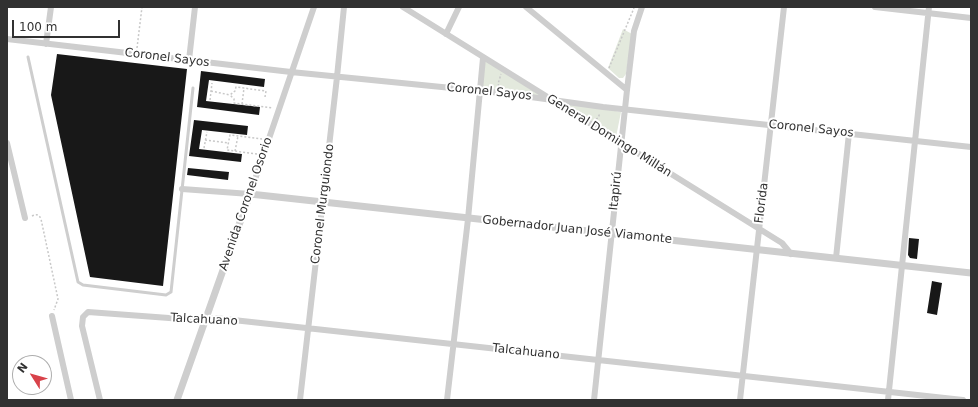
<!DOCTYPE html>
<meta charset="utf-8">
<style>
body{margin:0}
#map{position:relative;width:978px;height:407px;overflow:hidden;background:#fff;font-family:"DejaVu Sans",sans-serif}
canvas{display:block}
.frame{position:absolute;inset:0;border:8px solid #313131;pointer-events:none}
.north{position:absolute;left:12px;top:355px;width:40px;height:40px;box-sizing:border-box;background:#fff;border:1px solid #adadad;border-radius:50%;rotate:307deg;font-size:11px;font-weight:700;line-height:16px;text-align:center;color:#313131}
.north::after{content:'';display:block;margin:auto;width:14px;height:18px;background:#d8424a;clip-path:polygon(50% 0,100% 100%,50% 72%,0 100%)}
.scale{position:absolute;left:12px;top:20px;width:108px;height:18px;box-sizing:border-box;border:2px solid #313131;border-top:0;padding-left:5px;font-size:12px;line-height:14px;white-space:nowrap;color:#313131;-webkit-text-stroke:3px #fff;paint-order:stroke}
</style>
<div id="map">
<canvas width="978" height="407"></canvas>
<div class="frame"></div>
<div class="north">N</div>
<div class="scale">100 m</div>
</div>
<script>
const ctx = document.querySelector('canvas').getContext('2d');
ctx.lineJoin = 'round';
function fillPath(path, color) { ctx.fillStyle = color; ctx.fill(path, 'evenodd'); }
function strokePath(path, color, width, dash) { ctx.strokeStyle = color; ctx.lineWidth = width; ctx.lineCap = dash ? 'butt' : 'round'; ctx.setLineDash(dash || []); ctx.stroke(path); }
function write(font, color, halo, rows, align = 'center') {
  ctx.font = font + ' "DejaVu Sans",sans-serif'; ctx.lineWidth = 4; ctx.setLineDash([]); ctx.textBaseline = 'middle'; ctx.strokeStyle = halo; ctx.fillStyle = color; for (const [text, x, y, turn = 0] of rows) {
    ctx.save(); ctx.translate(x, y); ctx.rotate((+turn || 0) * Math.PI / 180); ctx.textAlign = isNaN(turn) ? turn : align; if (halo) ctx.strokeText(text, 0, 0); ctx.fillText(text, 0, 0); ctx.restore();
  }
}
const green = new Path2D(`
 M623,29L632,34L626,74L623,78H619L608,68Z
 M483,58L549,99L621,112L616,137L549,99L480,91Z`);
const building = new Path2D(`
 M57,54L187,69L163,286L90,277L51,95Z
 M201,71L265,79L264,87L209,80L206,101L260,107L259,115L197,107Z
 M194,120L248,126L247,135L202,130L199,149L242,154L241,162L189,156Z
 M188,168L229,172L228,180L187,175Z
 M909,238L919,239L917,259L910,258L908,255Z
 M932,281L942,283L937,315L927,313Z`);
const path = new Path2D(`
 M137,48L142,7
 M609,68L634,8
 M499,86L498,84L501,74
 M211,91L230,95
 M265,97L266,91L236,87L235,91L230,95L234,99V103L273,108
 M210,100L212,83
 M242,104L244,88
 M596,119L598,118L600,113
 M205,140L228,143
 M204,148L207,132
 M235,151L238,136
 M257,154L227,150L230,135L262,139
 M32,216C36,214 39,214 41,219L58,299L54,310`);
const service = new Path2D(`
 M28,57L78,282L83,285L166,295L171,292L193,88`);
const minor = new Path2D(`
 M403,7L782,243L791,254
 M526,7L627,90
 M875,7L971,18
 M446,34L459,7
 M7,39L291,72L502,93L603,107L971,147
 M46,44L51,7
 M189,60L195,7
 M7,143L25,218
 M182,189L250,194L314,7
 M836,258L849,133
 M52,316L71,400
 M100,400L82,326L83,317L88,312L196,320L215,318L963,400
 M300,400L337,77L344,7
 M447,400L468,219L483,58
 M594,400L627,90L634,31L642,7
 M740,400L784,7
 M888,400L929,7`);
const tertiary = new Path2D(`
 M177,400L250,194L971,273`);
const streetNames = [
 ["Coronel Sayos",167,58,7],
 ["Coronel Sayos",489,92,6],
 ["Coronel Sayos",811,129,6],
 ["General Domingo Millán",609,136,32],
 ["Itapirú",616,191,-84],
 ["Florida",762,203,-83],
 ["Avenida Coronel Osorio",246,204,-71],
 ["Coronel Murguiondo",323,204,-83],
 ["Gobernador Juan José Viamonte",577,230,6],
 ["Talcahuano",204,320,3],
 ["Talcahuano",526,352,6]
];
fillPath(green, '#e3e9dd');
fillPath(building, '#181818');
strokePath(path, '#c8c8c8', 1.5, [2, 2]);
strokePath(service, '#cecece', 3);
strokePath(minor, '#cecece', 6);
strokePath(tertiary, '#cecece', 7);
write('12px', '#313131', '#fff', streetNames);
</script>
